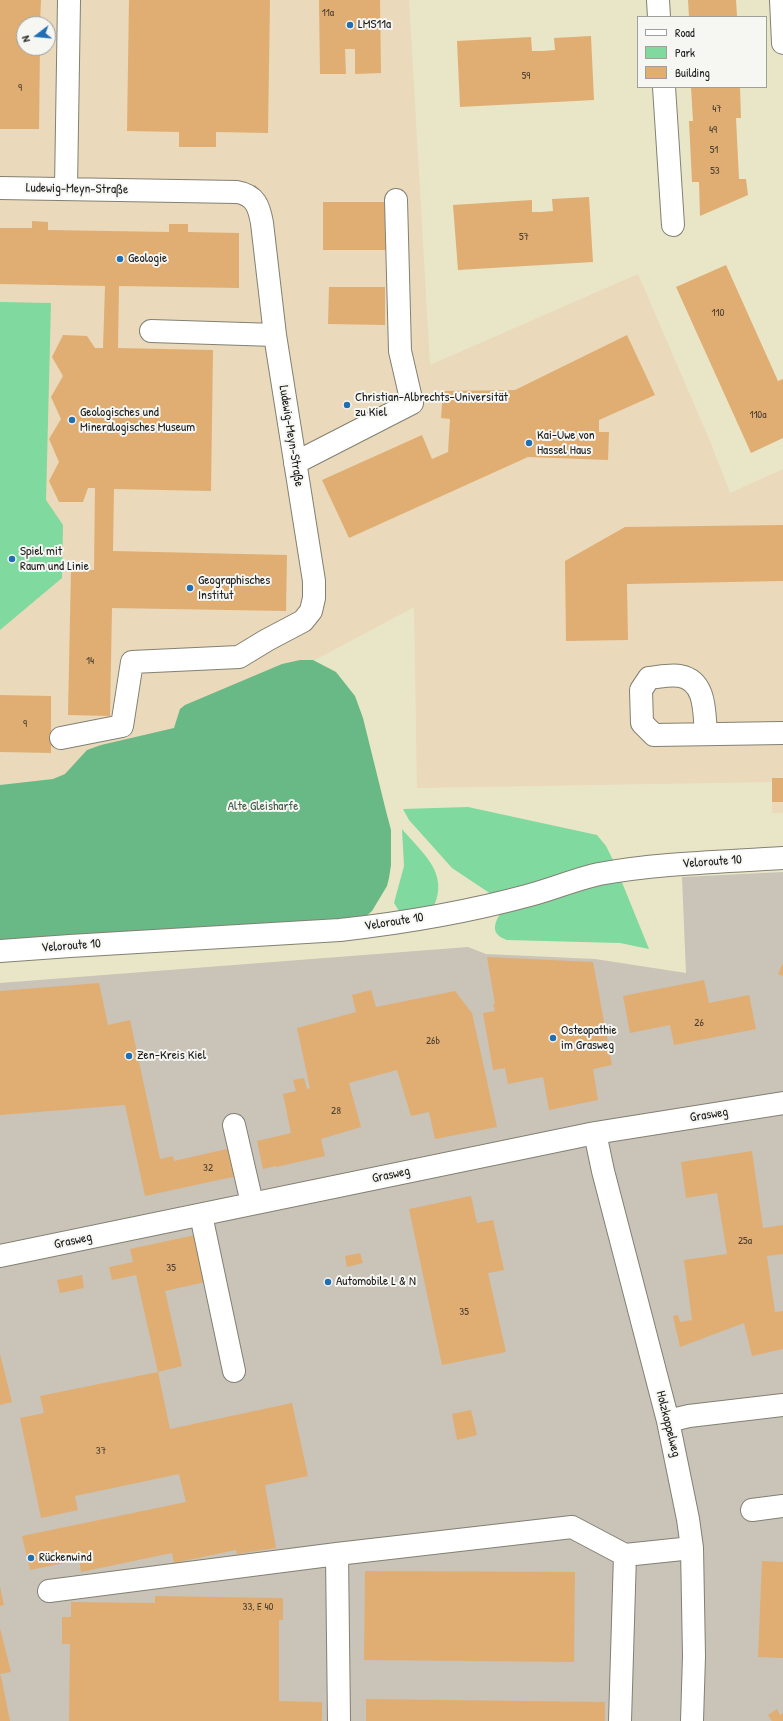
<!DOCTYPE html>
<meta charset="utf-8">
<style>
body{margin:0}
#map{position:relative;width:783px;height:1721px;overflow:hidden;background:#e9e5c7;font-family:"Patrick Hand",sans-serif}
canvas{display:block}
.legend{position:absolute;left:637px;top:16px;width:130px;height:72px;box-sizing:border-box;background:#f6f6f2;border:1px solid #9f9f9c;margin:0;padding:5px 7px;list-style:none;font-size:12px;color:#1c1c1c}
.legend li{display:flex;align-items:center;gap:8px;height:20px}
.legend b{width:20px;border:1px solid #9f9f9c}
.north{position:absolute;left:16px;top:16px;width:40px;height:40px;box-sizing:border-box;background:#f6f6f2;border:1px solid #9f9f9c;border-radius:50%;rotate:254deg;font-size:11px;font-weight:700;line-height:16px;text-align:center;color:#1c1c1c}
.north::after{content:'';display:block;margin:auto;width:14px;height:18px;background:#1f6fb2;clip-path:polygon(50% 0,100% 100%,50% 72%,0 100%)}
</style>
<div id="map">
<canvas width="783" height="1721"></canvas>
<ul class="legend">
<li><b style="height:5px;background:#fff"></b>Road</li>
<li><b style="height:11px;background:#80d99f"></b>Park</li>
<li><b style="height:11px;background:#e0ae72"></b>Building</li>
</ul>
<div class="north">N</div>
</div>
<script>
const ctx = document.querySelector('canvas').getContext('2d');
ctx.lineJoin = 'round';
function fillPath(path, color) { ctx.fillStyle = color; ctx.fill(path, 'evenodd'); }
function strokePath(path, color, width, dash) { ctx.strokeStyle = color; ctx.lineWidth = width; ctx.lineCap = dash ? 'butt' : 'round'; ctx.setLineDash(dash || []); ctx.stroke(path); }
function write(font, color, halo, rows, align = 'center') {
  ctx.font = font + ' "Patrick Hand",sans-serif'; ctx.lineWidth = 4; ctx.setLineDash([]); ctx.textBaseline = 'middle'; ctx.strokeStyle = halo; ctx.fillStyle = color; for (const [text, x, y, turn = 0] of rows) {
    ctx.save(); ctx.translate(x, y); ctx.rotate((+turn || 0) * Math.PI / 180); ctx.textAlign = isNaN(turn) ? turn : align; if (halo) ctx.strokeText(text, 0, 0); ctx.fillText(text, 0, 0); ctx.restore();
  }
}
const built = new Path2D(`
 M0,0H409L430,365L638,274L712,446L730,493L783,469V813H772V782L417,788L414,607L141,753L0,818ZM24,24H48V48H24Z`);
const industrial = new Path2D(`
 M783,872V1721H0V983L468,947L486,954L595,959L686,973L682,877Z`);
const green = new Path2D(`
 M0,302L51,303L46,500L63,525L62,578L0,630Z
 M468,807L597,835L606,846L614,862L491,894L452,868L409,820L403,809Z
 M402,829C422,853 449,872 434,906L401,914L394,903L404,866Z
 M621,880L649,949L620,943L507,940C490,934 494,924 501,912L598,884Z`);
const forest = new Path2D(`
 M300,660H313L336,672L355,696L363,718L386,811L391,830V865L389,878L387,886L372,911L363,919L0,945V785L53,779L65,774L87,750L101,745L174,728L180,709L185,705L282,664Z`);
const building = new Path2D(`
 M0,0H41L40,24H24V48H40L39,129H0Z
 M129,0H270L268,133L216,132V147H179V132L127,131Z
 M319,0H380L381,73L355,74V49H345L346,74H320Z
 M688,0H736L737,16L689,17Z
 M591,36L594,100L460,107L457,41L531,37L532,51H543L555,50L554,38Z
 M691,87H740L741,118H736L739,179H746L748,195L700,216L699,182H692L689,121H693Z
 M589,197L593,262L458,270L453,205L532,200V212H541L553,211L552,199Z
 M323,202H389L388,250H323Z
 M32,221L48,222V230L169,232V224H188V232L239,233V288L119,286L118,348L213,350L211,491L114,489L113,551L287,555L286,611L112,608L110,716L68,715L71,569L94,570L95,488H88L83,502H59L49,481L59,462L49,439L61,419L51,397L63,376L52,357L63,335L87,336L95,348H103L105,286L0,284V228H32Z
 M726,265L778,381L783,379V438L751,453L676,287Z
 M329,287H385V325L328,324Z
 M627,335L655,395L599,420V432H609L608,460L528,457L349,538L322,480L422,435L432,459L448,452L450,419L441,418L443,391L515,390Z
 M783,525V581L627,584L628,640L566,641L565,561L625,527Z
 M0,695L51,696V753L0,752Z
 M772,778H783V802H772Z
 M487,957L593,962L612,1065L593,1069L598,1100L549,1110L543,1077L508,1084L505,1068L493,1070L483,1013L495,1011L493,1004H495Z
 M783,963V976L778,974Z
 M704,980L709,1003L749,995L756,1029L674,1045L670,1025L630,1033L623,996Z
 M99,983L108,1025L130,1020L160,1159L173,1156L174,1161L231,1148L237,1176L145,1196L125,1105L0,1115V991Z
 M371,990L376,1007L455,991L472,1013L497,1127L435,1139L429,1112L411,1116L397,1070L349,1083L361,1127L321,1139L325,1156L276,1167V1166L263,1169L257,1141L291,1133L283,1094L296,1091L293,1080L304,1078L307,1089L310,1088L297,1028L356,1012L352,995Z
 M752,1151L763,1228L783,1225V1254L767,1256L775,1312L783,1311V1349L752,1356L744,1323L680,1347L673,1316L678,1315L680,1322L692,1320L684,1260L727,1254L717,1193L686,1198L681,1162Z
 M471,1196L477,1223L493,1220L504,1270L488,1273L506,1352L442,1365L409,1209Z
 M200,1234L210,1281L165,1291L182,1366L158,1372L136,1275L112,1280L109,1267L133,1262L130,1249Z
 M360,1253L363,1263L347,1267L345,1256Z
 M82,1275L84,1288L60,1293L57,1280Z
 M0,1354L12,1402L0,1405Z
 M158,1372L170,1429L292,1403L308,1476L265,1485L276,1548L237,1554L236,1550L174,1563L172,1553L81,1572L79,1560L30,1570L22,1536L186,1502L179,1474L75,1496L78,1510L41,1518L20,1418L44,1413L40,1396Z
 M471,1410L477,1435L457,1440L452,1414Z
 M762,1561L783,1562V1658L758,1657Z
 M365,1571L575,1572L574,1662L364,1660Z
 M0,1586L4,1605L0,1606Z
 M155,1596L283,1598V1620H279V1701L322,1702V1721H69L70,1644H62V1617H71V1602L155,1603Z
 M0,1628L11,1672L0,1674Z
 M0,1676H1L10,1721H0Z
 M366,1699L605,1702V1721H366Z
 M777,1709L780,1715L783,1713V1721H772L768,1715Z`);
const minor = new Path2D(`
 M658,0L659,17
 M781,0L783,43
 M664,87L673,225
 M0,188L237,192C255,195 259,206 262,223L275,335L314,581V598L311,611L303,621L267,640L239,657L132,662L122,726L61,738
 M66,188L69,0
 M151,331L275,335
 M295,463L412,403L400,351L396,200
 M706,734C704,714 707,681 680,676C671,674 659,677 649,678L641,690L642,723L654,735L783,733
 M0,951L70,946L340,930C403,923 468,912 530,895C553,889 576,879 599,874C659,863 722,862 783,858
 M234,1125L252,1203
 M595,1133L603,1171L668,1421L688,1519L692,1548L694,1656L692,1721
 M201,1215L234,1371
 M0,1256L595,1133L783,1103
 M668,1421L689,1416L783,1405
 M752,1510L783,1506
 M337,1554L339,1721
 M49,1591L337,1554L572,1527L625,1555L692,1548
 M620,1721L625,1555`);
const markers = [
 [350,25,4,"#1f6fb2"],
 [120,259,4,"#1f6fb2"],
 [347,405,4,"#1f6fb2"],
 [72,420,4,"#1f6fb2"],
 [529,443,4,"#1f6fb2"],
 [12,559,4,"#1f6fb2"],
 [190,588,4,"#1f6fb2"],
 [553,1038,4,"#1f6fb2"],
 [129,1056,4,"#1f6fb2"],
 [328,1282,4,"#1f6fb2"],
 [31,1558,4,"#1f6fb2"]
];
const numberNames = [
 ["11a",328,13],
 ["59",526,76],
 ["9",20,88],
 ["47",717,109],
 ["49",713,130],
 ["51",714,150],
 ["53",715,171],
 ["57",524,237],
 ["110",718,313],
 ["110a",758,415],
 ["14",90,661],
 ["9",25,724],
 ["26",699,1023],
 ["26b",433,1041],
 ["28",336,1111],
 ["32",208,1168],
 ["25a",745,1241],
 ["35",171,1268],
 ["35",464,1312],
 ["37",101,1451],
 ["33, E 40",258,1607]
];
const poiNames = [
 ["LMS11a",358,25],
 ["Geologie",128,259],
 ["Christian-Albrechts-Universität",355,398],
 ["zu Kiel",355,413],
 ["Geologisches und",80,413],
 ["Mineralogisches Museum",80,428],
 ["Kai-Uwe von",537,436],
 ["Hassel Haus",537,451],
 ["Spiel mit",20,552],
 ["Raum und Linie",20,567],
 ["Geographisches",198,581],
 ["Institut",198,596],
 ["Osteopathie",561,1031],
 ["im Grasweg",561,1046],
 ["Zen-Kreis Kiel",137,1056],
 ["Automobile L & N",336,1282],
 ["Rückenwind",39,1558]
];
const streetNames = [
 ["Ludewig-Meyn-Straße",77,189,1],
 ["Ludewig-Meyn-Straße",291,436,81],
 ["Veloroute 10",712,862,-4],
 ["Veloroute 10",394,922,-9],
 ["Veloroute 10",71,946,-4],
 ["Grasweg",709,1115,-9],
 ["Grasweg",391,1175,-12],
 ["Grasweg",73,1241,-12],
 ["Holzkoppelweg",668,1424,76]
];
const parkNames = [
 ["Alte Gleisharfe",263,807]
];
fillPath(built, '#ead9ba');
fillPath(industrial, '#cac3b8');
fillPath(green, '#80d99f');
fillPath(forest, '#68b986');
fillPath(building, '#e0ae72');
strokePath(minor, '#828072', 24);
strokePath(minor, '#fff', 22);
for (const [x, y, r, color] of markers) { const dot = new Path2D(); dot.arc(x, y, r, 0, 2 * Math.PI); ctx.fillStyle = color; ctx.fill(dot); strokePath(dot, '#f6f6f2', 1.5); }
write('11px', '#4d4032', null, numberNames);
write('13px', '#1c1c1c', '#f6f6f2', poiNames, 'left');
write('13px', '#1c1c1c', '#f6f6f2', streetNames);
write('13px', '#3f5e4a', '#f6f6f2', parkNames);
</script>
